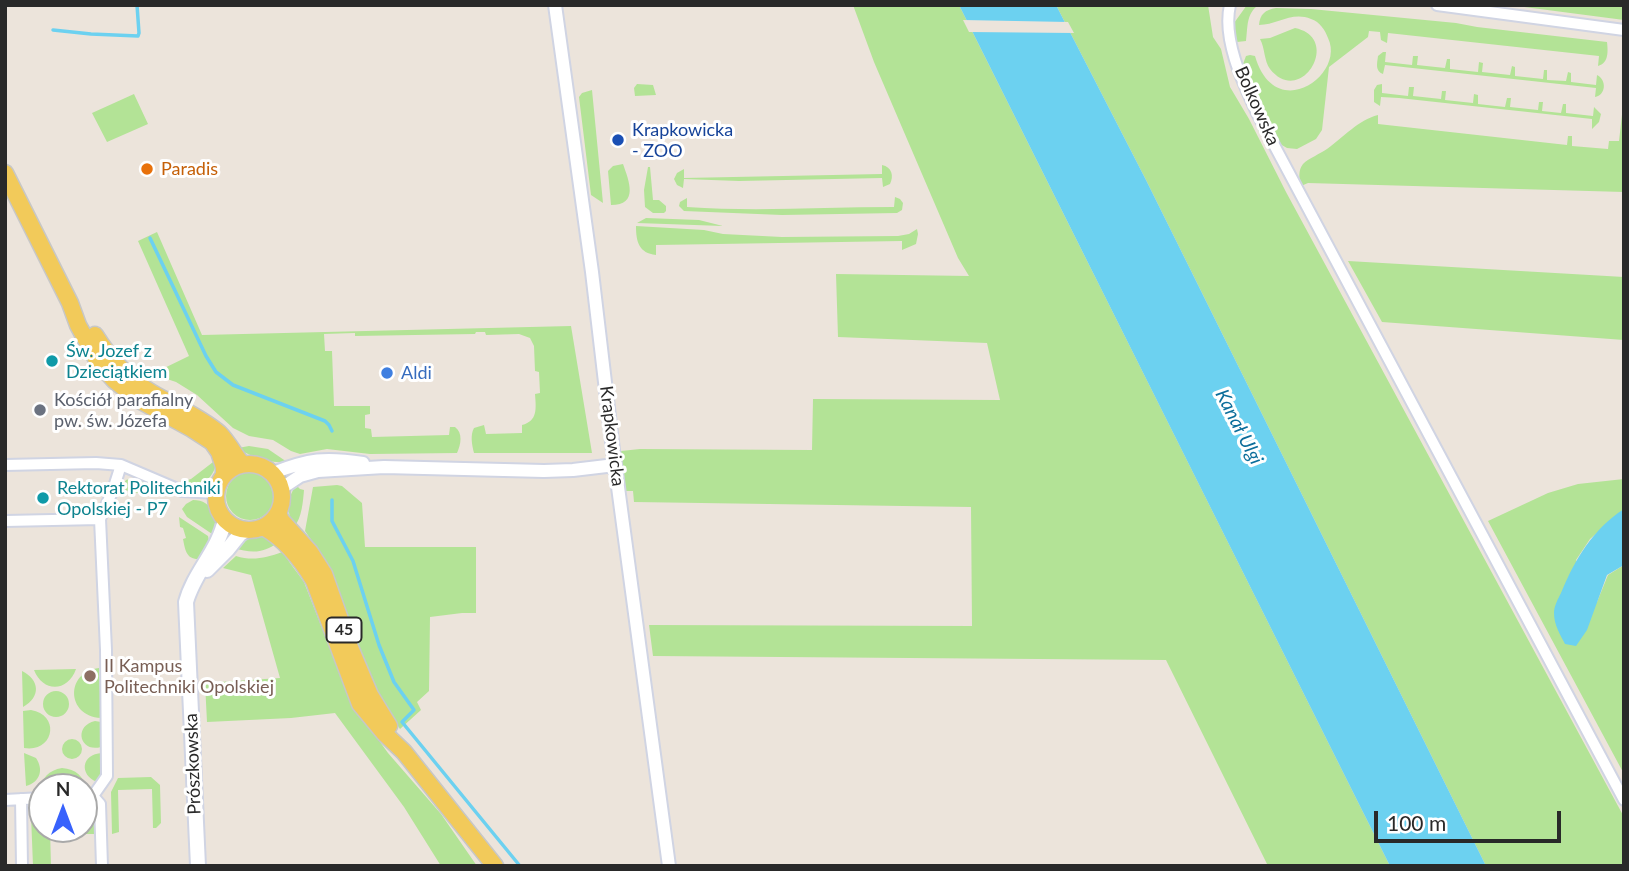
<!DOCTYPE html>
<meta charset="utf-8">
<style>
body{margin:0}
#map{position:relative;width:1629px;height:871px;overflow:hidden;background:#ece4db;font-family:Lato,sans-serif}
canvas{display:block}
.frame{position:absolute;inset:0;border:7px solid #292929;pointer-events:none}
.north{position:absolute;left:28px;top:773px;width:70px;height:70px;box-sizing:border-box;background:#fff;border:2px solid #a9a9a9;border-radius:50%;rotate:0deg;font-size:19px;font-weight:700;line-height:28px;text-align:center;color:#292929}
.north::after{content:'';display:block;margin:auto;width:24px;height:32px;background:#3862fc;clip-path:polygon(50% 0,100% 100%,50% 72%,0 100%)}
.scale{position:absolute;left:1374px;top:811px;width:187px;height:32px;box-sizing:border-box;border:4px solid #292929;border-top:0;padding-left:9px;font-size:21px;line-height:24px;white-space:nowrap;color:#292929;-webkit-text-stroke:5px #fff;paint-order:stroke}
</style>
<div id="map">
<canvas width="1629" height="871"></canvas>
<div class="frame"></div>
<div class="north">N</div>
<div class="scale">100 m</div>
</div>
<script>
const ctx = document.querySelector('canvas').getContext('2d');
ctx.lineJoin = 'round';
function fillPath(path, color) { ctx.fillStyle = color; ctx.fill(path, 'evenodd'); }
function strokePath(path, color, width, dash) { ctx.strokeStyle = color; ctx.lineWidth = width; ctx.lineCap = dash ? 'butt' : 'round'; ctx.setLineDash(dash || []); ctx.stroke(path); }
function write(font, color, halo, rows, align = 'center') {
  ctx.font = font + ' Lato,sans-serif'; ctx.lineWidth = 6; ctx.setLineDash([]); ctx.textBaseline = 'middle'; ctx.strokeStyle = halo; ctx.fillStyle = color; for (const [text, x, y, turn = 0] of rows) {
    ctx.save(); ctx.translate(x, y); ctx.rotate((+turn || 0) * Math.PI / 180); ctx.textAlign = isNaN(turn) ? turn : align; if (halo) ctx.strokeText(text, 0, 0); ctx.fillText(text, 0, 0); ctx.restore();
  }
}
const green = new Path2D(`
 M853,5H959L1390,866H1268L1166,660L653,656L649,625L972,626L971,507L634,502L633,491H625L621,451L640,449L812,450L813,399L1000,400L987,343L838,337L836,274L969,276L958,258L874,62Z
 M1056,5H1208L1213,37L1221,49L1230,87L1249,119L1286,192L1624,817V866H1486L1146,180Z
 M1247,5H1258C1246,15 1248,26 1246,41L1237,42L1234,23Z
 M1509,5H1624V20Z
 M1276,8L1311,9L1456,23L1477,27L1607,42C1608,51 1609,63 1598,66L1599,56L1388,33L1387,43L1381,40L1380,32L1369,31L1368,37L1329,67L1322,130L1316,139L1297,149L1287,148L1280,144L1272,133L1243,73V64L1246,56L1250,55L1255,56C1275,125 1346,75 1328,38C1325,30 1320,22 1311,19C1292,11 1277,25 1259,25C1260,14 1265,10 1276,8Z
 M1295,28C1343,38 1301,108 1270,69C1264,61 1265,48 1260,39L1270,38Z
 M1383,52H1386L1385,62L1412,65L1413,56H1418L1417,65L1445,68L1447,59H1450V69L1478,72L1479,62L1483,63L1482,72L1510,75L1512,66L1515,67V76L1543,79L1544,70H1547V80L1566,81L1568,72L1571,73V82L1596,85L1597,75C1607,80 1606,95 1595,97L1596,88L1385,65L1383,74C1375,71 1377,64 1378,56Z
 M637,84L653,85L656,95L635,96L634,88Z
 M1382,84V93L1408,96L1409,87H1414L1413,96L1441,99L1442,91H1446L1445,100L1473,103L1474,94L1478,95V104L1505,107L1507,98H1511L1510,107L1538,110L1539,102H1543L1542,111L1561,113L1563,104H1566V113L1593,116L1594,107L1601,114L1599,122L1592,129V119L1399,98L1381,97L1380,106L1374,102V90L1377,85Z
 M592,90L603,203L591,195L579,97L582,93Z
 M134,94L148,124L107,142L92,113Z
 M1624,97V192L1308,183L1301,186C1299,179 1298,170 1303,164C1309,158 1320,154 1327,149C1344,137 1358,120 1378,115V124L1567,145L1568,136H1572V146L1608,149L1609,141H1619Z
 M623,164C629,181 639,205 611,205L608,171L613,166Z
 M882,165C892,167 894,176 890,184L883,187L882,178L739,181L684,179L683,188L677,185L674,179L677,173L684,169V178L882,174Z
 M648,167H650L653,200H659L666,206V211L664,213H653L645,207L644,190Z
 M895,197L900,199L903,203L902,210L897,213L782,215L684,211L679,206L680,202L687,198V207C756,212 825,207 894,207Z
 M646,218L699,220L723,226L637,223Z
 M636,226L704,230L723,234L782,237L898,236L909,234L917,229L918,234L916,244L902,250V241L656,245V255C639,253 636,242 636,226Z
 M157,232L202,335L571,326L592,453H474C472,445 470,435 474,428L484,425L486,434L522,433V425C538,421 536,408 535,394L540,393L539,372L535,371L534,346L530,338L519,334L486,335L485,332H476L475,334L355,336V333L324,334L325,351H332L334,406H370V414L365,415V428L371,429L372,437L449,435L450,427H455C463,433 461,444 457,453L370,454L327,449L300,454L291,451L273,440L249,436L233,428L197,395L176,382L152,374L189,356L138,241Z
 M1348,261L1624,277V340L1382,322Z
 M249,446L268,449L287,462C274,464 249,457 238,448Z
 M217,459C214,479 204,486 184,484V481L191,479Z
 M226 496a24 24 0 1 1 48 0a24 24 0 1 1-48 0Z
 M133,478L148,484L145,491L138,493L120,489L126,480Z
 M1624,479V509L1590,539L1576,560L1597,602L1608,575L1624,565V774L1488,521L1548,493L1578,484Z
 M296,485L300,489L304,490C303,501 302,518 294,527C286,513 287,498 296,485Z
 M337,485L342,486L362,503L365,547H476V613H462L430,617L429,691L417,702L421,710L400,729L383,704L369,678L339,592L323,557L305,531L313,487Z
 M193,500C213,500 219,519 215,536L187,517L182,509L186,504Z
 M179,517L208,536L209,541L212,544L204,556L198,559C186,559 185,549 183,539L186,538L183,528L180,527Z
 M254,535H262L278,542C264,554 250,553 234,548L244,537Z
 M282,552L304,582L350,700L388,753L441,814L477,866H441L404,807L335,713L291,718L207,722L205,683L280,678L251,575L223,568L236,556C252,561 266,558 282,552Z
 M99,668L101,718C66,716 65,672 99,668Z
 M76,669C68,692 43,693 34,670Z
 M22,671C40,680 41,697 23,707Z
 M43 704a13 13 0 1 1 26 0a13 13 0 1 1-26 0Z
 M31,710C61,715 54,753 24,748L23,711Z
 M95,721L101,722V747C80,753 73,726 95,721Z
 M62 749a10 10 0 1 1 20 0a10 10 0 1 1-20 0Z
 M24,753L36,758C44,770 40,782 26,786Z
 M102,753V770L97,782C79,775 81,754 102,753Z
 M62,768C76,769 84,776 86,790H84V787H42V792H40C41,778 49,770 62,768Z
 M151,777L160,785L161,823L156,828H153L152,789L118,790L119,832L112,834L111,792L118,778Z
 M90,806L95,815L96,834H86L85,807Z
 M32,808H42V829H50L51,866H33L31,815L29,814Z`);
const water = new Path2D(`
 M959,5H1056L1146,180L1486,866H1390Z
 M1624,509V565L1607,575L1587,630L1576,646L1565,644C1560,634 1554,625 1554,613C1554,606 1558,599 1561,593C1575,559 1593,529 1624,509Z`);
const pier = new Path2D(`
 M963,20L1068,22L1074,33L969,32Z`);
const stream = new Path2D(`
 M53,30L91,34L138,36L139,33L137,5
 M150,238L206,356L216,372L233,385L325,421L329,425L332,431
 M332,500V521L353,561L379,645L394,682L414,710L402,722L520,866`);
const minor = new Path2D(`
 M1230,5C1222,39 1243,83 1257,113L1624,800
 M1437,5L1624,30
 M5,465L96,463L121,465L182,491L216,493
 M5,521L100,519
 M93,796L107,776L106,650L100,519L113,490L121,465
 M93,796L100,804L102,866
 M21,799L22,866
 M5,800L42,798`);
const tertiary = new Path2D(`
 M555,5L592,272L613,450L669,866
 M273,473C309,459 325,457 363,463
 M282,488L300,476L318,471L384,467L544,471L573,470L615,465`);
const secondary = new Path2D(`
 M207,570L228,549L240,534L247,530
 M198,866L186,602C194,572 219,550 225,519`);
const primary = new Path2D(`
 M5,173L70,303L78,325L98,362L114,380L139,400L192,429L212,442L219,452L224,467V474
 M95,335C110,359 128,379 152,393C174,406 199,416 219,433C228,442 234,454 242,464
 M216 497a33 33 0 1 1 66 0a33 33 0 1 1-66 0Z
 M278,513L281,520L310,552L324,574L349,645L370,695L389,726
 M263,527C285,539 301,559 314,581L360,704L384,733L404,752L495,866`);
const markers = [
 [618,140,7,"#1a4fb4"],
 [147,169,7,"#e8710a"],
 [52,361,7,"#0f9aa8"],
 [387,373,7,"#3f7fe0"],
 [40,410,7,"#6b7280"],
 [43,498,7,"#0f9aa8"],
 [90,676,7,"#8d6e63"]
];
const shields = [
 [344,630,35]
];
const shieldNames = [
 ["45",344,630]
];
const streetNames = [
 ["Bolkowska",1257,106,66],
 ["Krapkowicka",612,436,83],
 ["Prószkowska",193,764,-92]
];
const transitNames = [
 ["Krapkowicka",632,130],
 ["- ZOO",632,151]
];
const foodNames = [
 ["Paradis",161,169]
];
const cultureNames = [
 ["Św. Jozef z",66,351],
 ["Dzieciątkiem",66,372],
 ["Rektorat Politechniki",57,488],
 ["Opolskiej - P7",57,509]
];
const shopNames = [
 ["Aldi",401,373]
];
const worshipNames = [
 ["Kościół parafialny",54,400],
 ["pw. św. Józefa",54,421]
];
const educationNames = [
 ["II Kampus",104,666],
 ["Politechniki Opolskiej",104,687]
];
const waterNames = [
 ["Kanał Ulgi",1239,427,63]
];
fillPath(green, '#b3e396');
fillPath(water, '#6cd1f0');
fillPath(pier, '#ece4db');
strokePath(stream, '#6cd1f0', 3.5);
strokePath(minor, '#d0d4e3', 14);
strokePath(tertiary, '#d0d4e3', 16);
strokePath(secondary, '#d0d4e3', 18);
strokePath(primary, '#c7c7c7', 19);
strokePath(minor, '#fff', 10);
strokePath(tertiary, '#fff', 12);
strokePath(secondary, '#fff', 14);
strokePath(primary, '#f2ca5a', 16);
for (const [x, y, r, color] of markers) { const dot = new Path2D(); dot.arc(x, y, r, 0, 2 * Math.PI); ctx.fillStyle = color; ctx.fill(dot); strokePath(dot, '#fff', 2.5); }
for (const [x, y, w] of shields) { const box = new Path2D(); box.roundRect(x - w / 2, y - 12.5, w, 25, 5); ctx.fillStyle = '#fff'; ctx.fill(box); strokePath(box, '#292929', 2); }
write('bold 16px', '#292929', null, shieldNames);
write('18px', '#292929', '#fff', streetNames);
write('18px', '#164399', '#fff', transitNames, 'left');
write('18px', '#c56008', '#fff', foodNames, 'left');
write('18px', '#0d838f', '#fff', cultureNames, 'left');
write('18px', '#366cbe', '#fff', shopNames, 'left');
write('18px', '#5b616d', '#fff', worshipNames, 'left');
write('18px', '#785e54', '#fff', educationNames, 'left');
write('italic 19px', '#0c6e9b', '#fff', waterNames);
</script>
